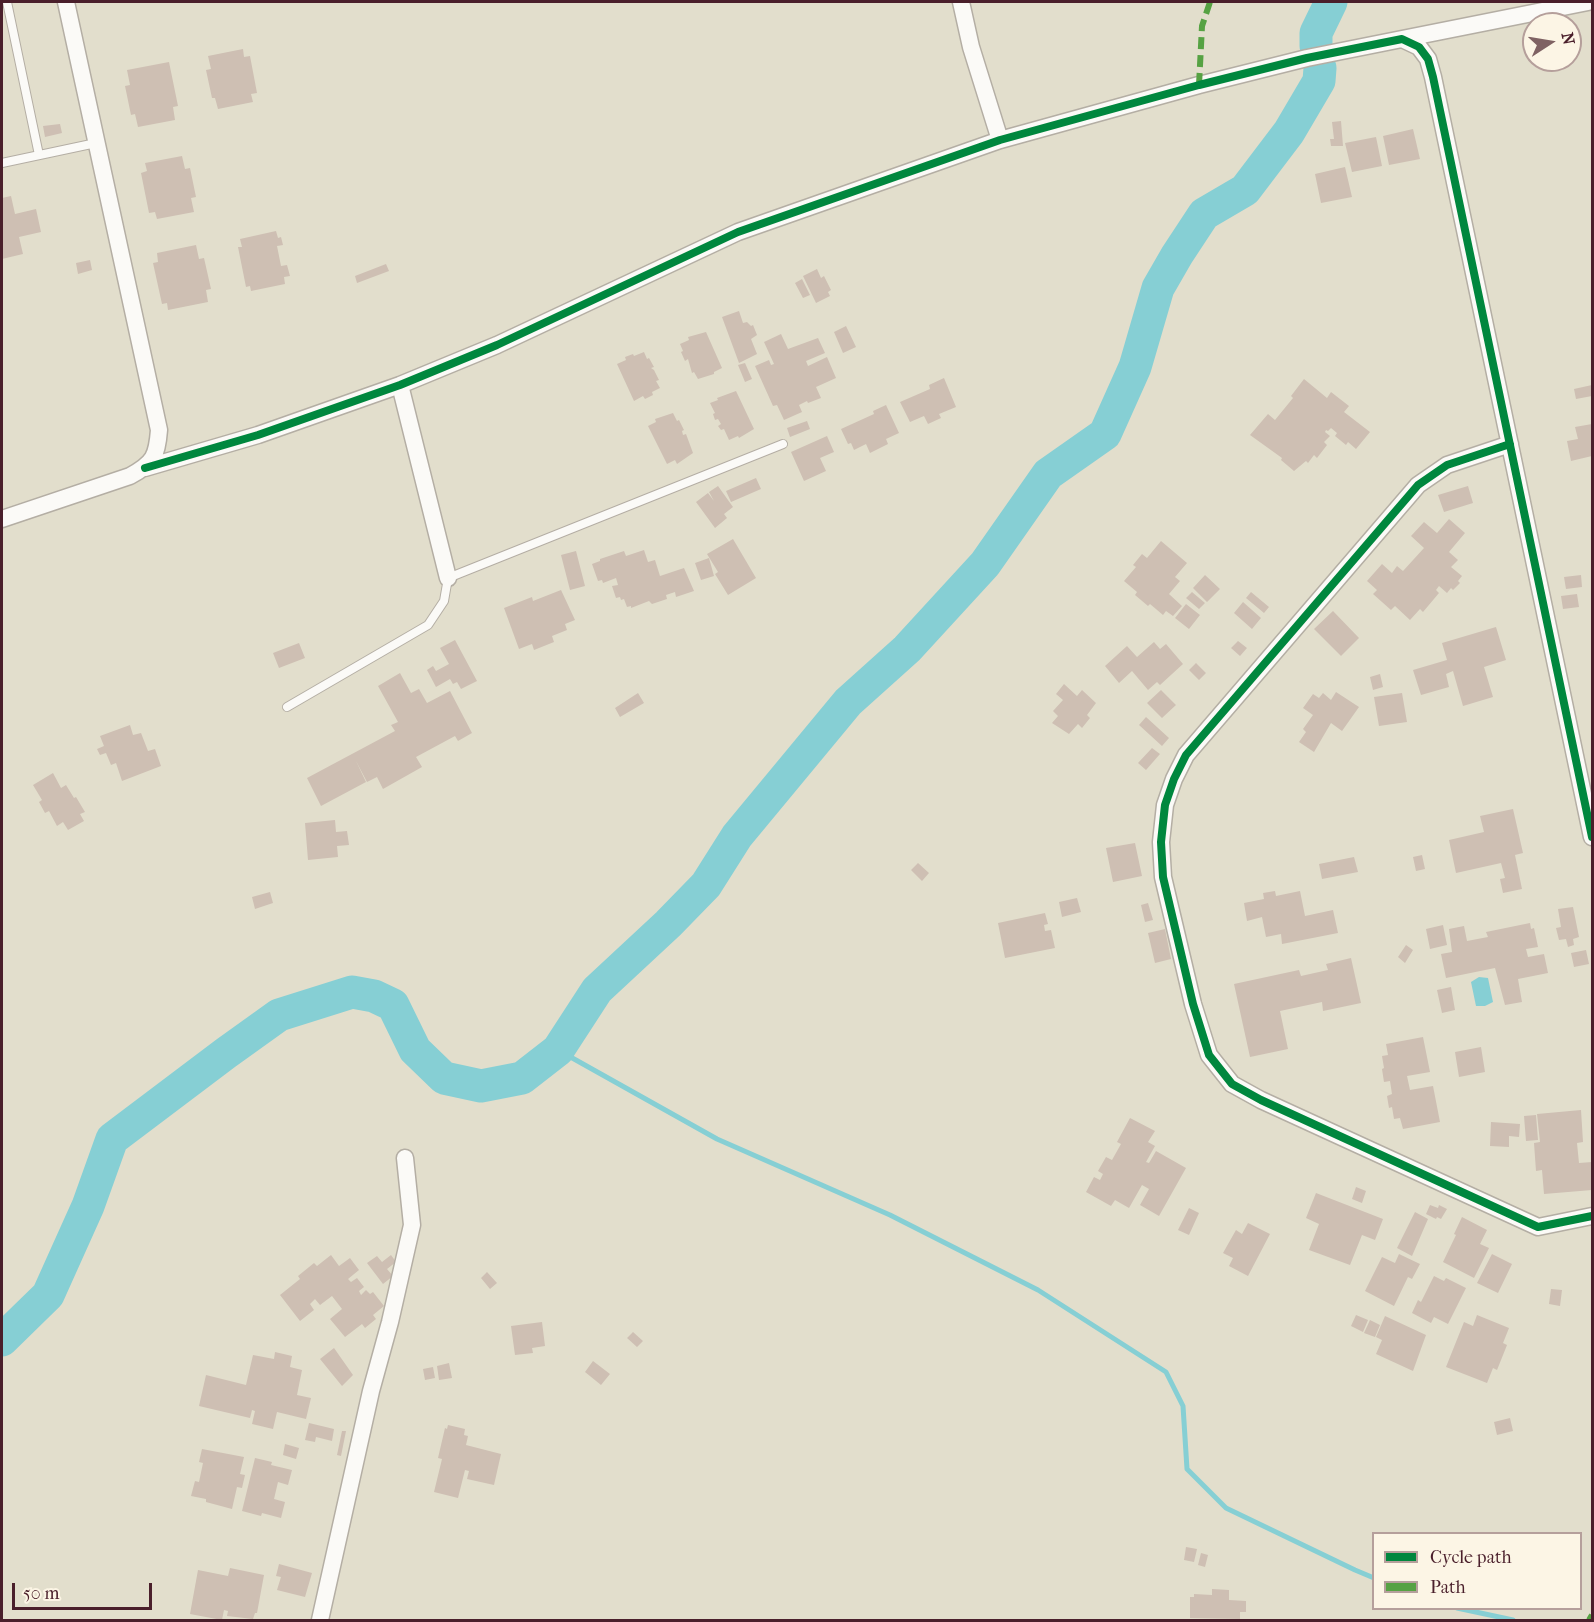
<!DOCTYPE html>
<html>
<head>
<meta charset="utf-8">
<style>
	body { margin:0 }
	#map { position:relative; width:1594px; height:1622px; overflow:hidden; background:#e2decc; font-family:"IM FELL French Canon",serif }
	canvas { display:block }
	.frame { position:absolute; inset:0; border:3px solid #4a1f2b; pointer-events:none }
	.legend { position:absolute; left:1372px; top:1532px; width:210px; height:78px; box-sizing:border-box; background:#fcf5e5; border:2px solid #b59f9b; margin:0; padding:8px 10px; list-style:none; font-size:18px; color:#4a1f2b }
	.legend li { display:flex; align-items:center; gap:12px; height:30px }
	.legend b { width:30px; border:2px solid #b59f9b }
	.north { position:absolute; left:1522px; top:12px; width:60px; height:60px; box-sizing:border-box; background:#fcf5e5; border:2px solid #b59f9b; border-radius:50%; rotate:78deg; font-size:16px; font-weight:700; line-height:24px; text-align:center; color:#4a1f2b }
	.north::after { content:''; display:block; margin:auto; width:21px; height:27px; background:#7f6263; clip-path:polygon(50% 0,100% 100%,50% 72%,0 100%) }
	.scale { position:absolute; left:12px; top:1583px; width:140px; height:27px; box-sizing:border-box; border:3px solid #4a1f2b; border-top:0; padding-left:8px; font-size:18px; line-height:21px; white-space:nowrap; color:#4a1f2b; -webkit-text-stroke:4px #fcf5e5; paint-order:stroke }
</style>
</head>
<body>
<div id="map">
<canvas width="1594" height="1622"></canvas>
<div class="frame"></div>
<ul class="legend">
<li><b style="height:8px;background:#00873e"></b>Cycle path</li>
<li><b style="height:8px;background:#56a243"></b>Path</li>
</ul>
<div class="north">N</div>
<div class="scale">50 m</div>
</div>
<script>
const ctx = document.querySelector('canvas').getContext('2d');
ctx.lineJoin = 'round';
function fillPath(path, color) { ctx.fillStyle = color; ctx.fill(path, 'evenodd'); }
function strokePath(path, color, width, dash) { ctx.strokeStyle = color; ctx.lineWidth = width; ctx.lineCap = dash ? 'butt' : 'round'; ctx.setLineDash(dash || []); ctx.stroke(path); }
fillPath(new Path2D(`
	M1479 977 1488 978 1493 1002 1485 1006H1476L1471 982Z`), '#86cfd4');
strokePath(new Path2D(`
	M558 1050 717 1139 890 1215 1038 1290 1166 1372 1183 1406 1187 1469 1226 1508 1355 1570 1374 1578
	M1457 1608 1513 1620`), '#86cfd4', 5);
strokePath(new Path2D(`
	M1316 46V33L1331 2
	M2 1340 48 1295 88 1206 112 1139 226 1053 279 1015 352 992 374 996 393 1005 415 1050 444 1078 481 1086 522 1078 558 1050 597 990 668 924 706 885 737 836 848 702 907 649 985 564 1048 474 1105 434 1135 367 1158 288 1177 255 1204 214 1245 190 1289 132 1319 81 1320 68`), '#86cfd4', 33);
fillPath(new Path2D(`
	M243 49 244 57 250 56 257 93 251 94 253 102 218 109 215 98H212L206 70 211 69 208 56Z
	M169 62 178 106 173 107 175 120 138 127 135 114 131 115 125 86 130 85 127 70Z
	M1341 121 1343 146H1331L1330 139H1334L1332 122Z
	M60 124 62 133 45 137 43 126Z
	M1413 129 1420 159 1389 165 1383 136Z
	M1376 137 1382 166 1352 172 1345 143Z
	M182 156 185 169 190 168 196 197 191 198 194 212 157 219 155 212 149 213 141 173 147 171 145 163Z
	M1345 167 1352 197 1321 203 1315 174Z
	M11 196 15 214 36 209 41 232 19 237 23 254 2 259V198Z
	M276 231 278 238 281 237 283 245 277 246 281 266 287 265 290 276 284 277 285 284 251 291 250 286 246 287 238 247H242L240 239Z
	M196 245 199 259 204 258 211 289 206 290 208 302 168 310 167 303 162 304 153 263 158 262 157 253Z
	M90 260 92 270 78 274 76 263Z
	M386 264 389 271 357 283 355 276Z
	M817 269 821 278 824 276 831 290 828 292 830 296 816 303 803 276Z
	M802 279 810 295 803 298 795 283Z
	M739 311 743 323 747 322 751 326 753 325 757 335 751 339 757 354 739 363 722 317Z
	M846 326 856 347 843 353 834 332Z
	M706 332 722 368 714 372V374L698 379 694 372 692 373 688 359 685 361 681 352 683 351 680 344 689 340 688 337Z
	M781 334 788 349 818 338 825 353 806 361 808 366 827 357 836 378 816 387 821 398 808 403 807 401 799 405 802 412 784 420 777 405 773 406 755 366 769 360 771 365 774 364 764 342Z
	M644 352 647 359 649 358 654 367 651 368 654 370 659 380 656 381 660 388 652 392 653 395 645 399 643 396 634 401 617 364 626 360 625 357 633 354 634 356Z
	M745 363 752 379 745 382 738 365Z
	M944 378 956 407 939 414 941 418 928 424 924 416 910 422 900 402 930 389 929 385Z
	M1304 379 1327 398 1331 392 1349 406 1344 412 1370 432 1356 449 1348 442 1346 445 1335 436 1337 433 1331 428 1328 431 1326 430 1325 432 1330 436 1324 442 1327 445 1317 458 1314 455 1308 463 1306 461 1294 471 1281 460 1282 458 1250 435 1268 414 1275 420 1293 398 1291 396Z
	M1592 385V396L1576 399 1574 389Z
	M736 391 754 429 739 438 738 436 729 440 724 429 721 430 718 426 721 424 718 419 715 420 713 414 715 413 710 403 718 400 717 398Z
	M886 405 899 433 886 439 888 444 870 453 866 444 854 450 851 443 848 444 841 429 874 414 873 411Z
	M673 413 677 421 679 420 684 430 682 431 683 435 686 434 693 453 677 464 675 460 667 464 648 426 656 422 655 419Z
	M807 421 810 429 790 437 787 428Z
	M1592 424V456L1571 461 1567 441 1578 439 1575 427Z
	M827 436 834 452 820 458 826 471 804 481 791 452Z
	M756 478 761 489 731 502 726 491Z
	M718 486 733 507 724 514 727 518 715 528 696 502 708 493 714 501 709 492Z
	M1468 486 1473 503 1444 512 1438 495Z
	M1449 519 1465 533 1449 552 1458 560 1451 567 1462 576 1458 581 1460 583 1453 590 1451 588 1447 593 1439 586 1436 590 1439 593 1423 612 1420 609 1410 620 1395 606 1391 610 1373 594 1377 590 1367 581 1382 564 1392 573 1397 566 1403 571 1424 548 1411 536 1424 522 1437 533Z
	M733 539 756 578 728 595 715 574 718 572 707 554Z
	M1161 541 1187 563 1175 577 1180 581 1169 594 1182 606 1173 616 1166 611 1163 615 1150 604 1148 606 1135 595 1137 592 1124 581 1136 567 1133 565 1142 554 1147 558Z
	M644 550 648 562 655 560 660 576 684 568 694 591 676 597 675 592 666 595 667 599 652 604 649 601 631 608V606L627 607 624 599 621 600 620 597 616 598 612 586 618 585 616 578 603 583 602 580 598 581 592 564 600 561V559L624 551 626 556Z
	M576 551 585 586 570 590 561 555Z
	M709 558 714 576 701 580 695 563Z
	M1205 575 1220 589 1207 602 1193 588Z
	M1581 575 1582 587 1566 589 1564 577Z
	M561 590 575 620 565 624 567 630 552 636 554 642 534 650 532 644 519 649 504 608 532 597 533 601Z
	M1192 592 1205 603 1199 609 1186 598Z
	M1251 592 1269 607 1264 613 1246 598Z
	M1577 594 1579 607 1563 609 1561 596Z
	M1243 602 1261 618 1252 629 1234 613Z
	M1186 604 1200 615 1189 629 1175 618Z
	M1333 611 1359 638 1341 656 1314 629Z
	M1496 627 1506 660 1484 667 1493 697 1463 706 1453 671 1446 674 1449 687 1421 695 1413 670 1447 660 1442 643Z
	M455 640 477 681 461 689 457 682 453 684 450 679 436 687 427 670 433 666 436 671 449 664 440 648Z
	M1238 641 1247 648 1240 656 1231 648Z
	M1154 642 1160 649 1166 644 1183 664 1160 685 1157 682 1148 690 1132 671 1119 683 1105 666 1127 646 1137 657Z
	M299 643 305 658 279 668 273 653Z
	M1196 663 1206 673 1199 680 1189 670Z
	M400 673 411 693 419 689 427 703 450 691 472 733 458 741 455 736 416 757 422 767 383 789 377 777 367 782 356 761 366 782 321 806 307 778 395 731 391 725 398 722 378 686Z
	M1380 674 1383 687 1373 690 1370 677Z
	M1064 684 1077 696 1082 690 1096 703 1087 715 1090 718 1082 728 1078 724 1069 734 1052 723 1058 716 1053 711 1063 700 1056 694Z
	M1161 690 1176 705 1162 718 1147 703Z
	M1336 692 1359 707 1342 731 1331 723 1314 752 1299 742 1306 732 1303 729 1313 715 1303 708 1313 694 1319 698 1323 693 1331 700Z
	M638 693 644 703 620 717 615 708Z
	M1402 693 1407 722 1379 726 1374 697Z
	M1146 717 1169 738 1162 746 1139 725Z
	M130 725 133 735 141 733 148 751 155 749 161 766 122 781 116 763 111 765 106 753 100 755 97 749 104 746 100 736Z
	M1152 748 1160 754 1146 770 1138 763Z
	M53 773 61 788 66 785 74 798 76 797 85 812 80 814 84 821 68 830 63 822 57 826 49 811 45 813 39 802 42 800 33 785Z
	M1513 809 1523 853 1515 855 1522 889 1503 893 1500 879 1505 878 1501 863 1456 873 1449 840 1484 832 1480 816Z
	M335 820 336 832 347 831 349 845 337 846 338 857 308 860 305 823Z
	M1135 843 1142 876 1113 882 1106 848Z
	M1422 855 1425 869 1416 871 1413 857Z
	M1354 857 1358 872 1322 879 1319 864Z
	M918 863 929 873 922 881 911 870Z
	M1275 891 1276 896 1300 891 1305 916 1333 910 1338 933 1282 944 1281 934 1266 937 1262 917 1247 921 1244 903 1264 899 1263 893Z
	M270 892 273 903 255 909 252 897Z
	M1077 898 1081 912 1062 917 1059 902Z
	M1148 903 1153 920 1145 922 1141 905Z
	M1573 907 1579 937 1573 939 1574 945 1568 947 1566 939 1559 940 1556 928 1561 927 1558 909Z
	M1045 913 1048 924 1044 925 1045 931 1051 930 1055 948 1005 958 998 923Z
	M1530 923 1531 929 1534 928 1538 947 1526 949 1528 957 1544 954 1548 973 1518 979 1522 1002 1505 1005 1495 968 1446 978 1441 954 1452 952 1449 929 1464 926 1467 941 1488 937 1486 932Z
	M1443 925 1447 945 1430 949 1426 929Z
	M1165 929 1171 959 1155 963 1148 933Z
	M1406 945 1413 950 1405 963 1398 957Z
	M1586 950 1589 964 1574 967 1571 953Z
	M1351 958 1361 1003 1323 1011 1322 1002 1280 1011 1288 1049 1250 1057 1234 984 1299 970 1301 976 1328 970 1326 964Z
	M1451 987 1455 1010 1442 1013 1437 990Z
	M1423 1037 1430 1072 1407 1076 1410 1090 1433 1086 1440 1122 1403 1129 1400 1118 1394 1119 1392 1107 1389 1108 1387 1096 1392 1094 1390 1081 1384 1082 1382 1069 1384 1068 1382 1056 1388 1055 1386 1044Z
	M1481 1047 1485 1072 1459 1077 1455 1052Z
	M1581 1110 1583 1142 1577 1143 1579 1163 1592 1162V1190L1544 1194 1542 1170 1536 1171 1534 1143 1540 1142 1537 1114Z
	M1536 1115 1538 1140 1526 1141 1524 1116Z
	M1130 1118 1155 1131 1148 1142 1155 1146 1146 1162 1149 1163 1156 1151 1186 1168 1159 1216 1140 1205 1149 1189 1142 1185 1129 1208 1115 1200 1111 1206 1086 1192 1094 1177 1100 1180 1103 1174 1098 1171 1106 1157 1112 1160 1121 1144 1117 1142Z
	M1491 1122 1520 1124 1519 1137 1509 1136V1147L1490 1146Z
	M1356 1187 1366 1191 1362 1203 1352 1199Z
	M1316 1193 1383 1219 1375 1240 1362 1235 1350 1265 1309 1250 1319 1224 1306 1218Z
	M1430 1205 1438 1208 1439 1205 1447 1209 1441 1219 1437 1217 1436 1219 1426 1214Z
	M1189 1208 1199 1213 1189 1235 1178 1230Z
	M1415 1212 1428 1219 1412 1256 1397 1248Z
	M1462 1217 1487 1230 1480 1244 1489 1248 1474 1278 1443 1262 1456 1235 1454 1234Z
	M1248 1223 1270 1234 1248 1276 1229 1266 1233 1258 1223 1253 1236 1230 1242 1234Z
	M1399 1254 1420 1264 1412 1279 1408 1277 1394 1306 1365 1291 1382 1257 1395 1263Z
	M1492 1254 1512 1264 1498 1293 1477 1283Z
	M331 1255 339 1266 350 1258 359 1270 348 1279 351 1282 357 1278 364 1287 359 1291 361 1295 366 1290 370 1294 373 1292 384 1306 373 1315 376 1319 365 1328 362 1324 345 1337 330 1319 342 1309 332 1296 320 1305 315 1299 310 1304 314 1310 300 1321 280 1295 300 1279 298 1276 314 1263 317 1266Z
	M391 1255 396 1262 387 1269 393 1276 383 1284 367 1263 377 1256 382 1262Z
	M487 1272 497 1283 490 1289 481 1278Z
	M1434 1276 1444 1281 1446 1278 1466 1288 1448 1324 1434 1317 1431 1323 1412 1313 1418 1300 1421 1302Z
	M1551 1289 1562 1290 1560 1306 1549 1304Z
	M1356 1315 1368 1320 1363 1332 1351 1326Z
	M1477 1315 1509 1328 1503 1343 1507 1345 1497 1370 1493 1368 1487 1383 1446 1367 1464 1322 1473 1326Z
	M1385 1316 1426 1335 1413 1371 1376 1354 1382 1340 1376 1337Z
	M1370 1320 1380 1325 1375 1337 1364 1333Z
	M542 1322 545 1346 532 1348 533 1353 515 1355 511 1326Z
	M633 1332 643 1341 637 1347 627 1338Z
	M334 1348 353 1375 342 1386 320 1359Z
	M275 1352 292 1356 290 1367 302 1370 297 1395 311 1398 306 1419 277 1412 273 1429 252 1424 255 1411 252 1410 250 1418 199 1406 206 1375 246 1385 253 1355 274 1359Z
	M593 1361 610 1374 601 1385 585 1372Z
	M449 1363 452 1378 439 1380 437 1366Z
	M433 1367 435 1378 425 1380 423 1369Z
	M1510 1418 1513 1431 1497 1435 1494 1422Z
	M309 1423 334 1429 332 1441 316 1437 315 1442 305 1440Z
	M448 1425 465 1429 464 1435 468 1436 466 1445 501 1454 494 1485 467 1479 469 1471 465 1470 458 1498 434 1492 442 1459 438 1458 445 1428 447 1429Z
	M342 1431H346L341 1456 337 1455Z
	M285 1444 299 1448 296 1459 283 1455Z
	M202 1449 244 1457 240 1474 245 1475 242 1488 237 1487 232 1509 206 1502V1499L191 1496 195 1481 199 1482 203 1463 199 1462Z
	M255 1458 272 1462 271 1465 292 1470 288 1485 278 1482 274 1499 285 1502 281 1518 262 1513 261 1516 242 1511Z
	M1186 1547 1197 1549 1194 1562 1184 1560Z
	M1201 1553 1208 1555 1205 1567 1198 1565Z
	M279 1564 312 1573 305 1597 277 1590 281 1577 276 1576Z
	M230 1568 264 1575 257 1613H255L253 1619 227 1616 228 1611 224 1610 222 1620 190 1614 198 1570 228 1576Z
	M1212 1589 1229 1590V1600L1246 1601V1612H1240V1619L1190 1618V1597H1194V1594L1212 1595Z`), '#cebfb3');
const lane = new Path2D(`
	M7 2 39 155
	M2 163 96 143
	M287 707 428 625 444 601 448 578 783 444`);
const street = new Path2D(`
	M961 2 971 47 1000 140
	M1402 39 1588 2
	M400 385 448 578
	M1510 444 1447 465 1418 485 1186 755 1174 779 1165 805 1161 842 1163 877 1193 1004 1209 1055 1232 1084 1261 1100 1538 1227 1592 1216
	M145 468 258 435 400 385 497 345 738 232 1000 140 1199 85 1307 58 1402 39 1419 47 1428 59 1433 77 1592 837
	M2 519 130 476C154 463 157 456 159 430L66 2
	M320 1620 371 1391 390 1322 412 1225 405 1158`);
strokePath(lane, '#b4aea4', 10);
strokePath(street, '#b4aea4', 19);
strokePath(lane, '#fbfaf7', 8);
strokePath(street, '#fbfaf7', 16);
strokePath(new Path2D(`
	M1199 85 1202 26 1210 2
	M1589 1620 1592 1615`), '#56a243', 6, [12, 6]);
strokePath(new Path2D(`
	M1510 444 1447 465 1418 485 1186 755 1174 779 1165 805 1161 842 1163 877 1193 1004 1209 1055 1232 1084 1261 1100 1538 1227 1592 1216
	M145 468 258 435 400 385 497 345 738 232 1000 140 1199 85 1307 58 1402 39 1419 47 1428 59 1433 77 1592 837`), '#00873e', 8);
</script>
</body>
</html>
